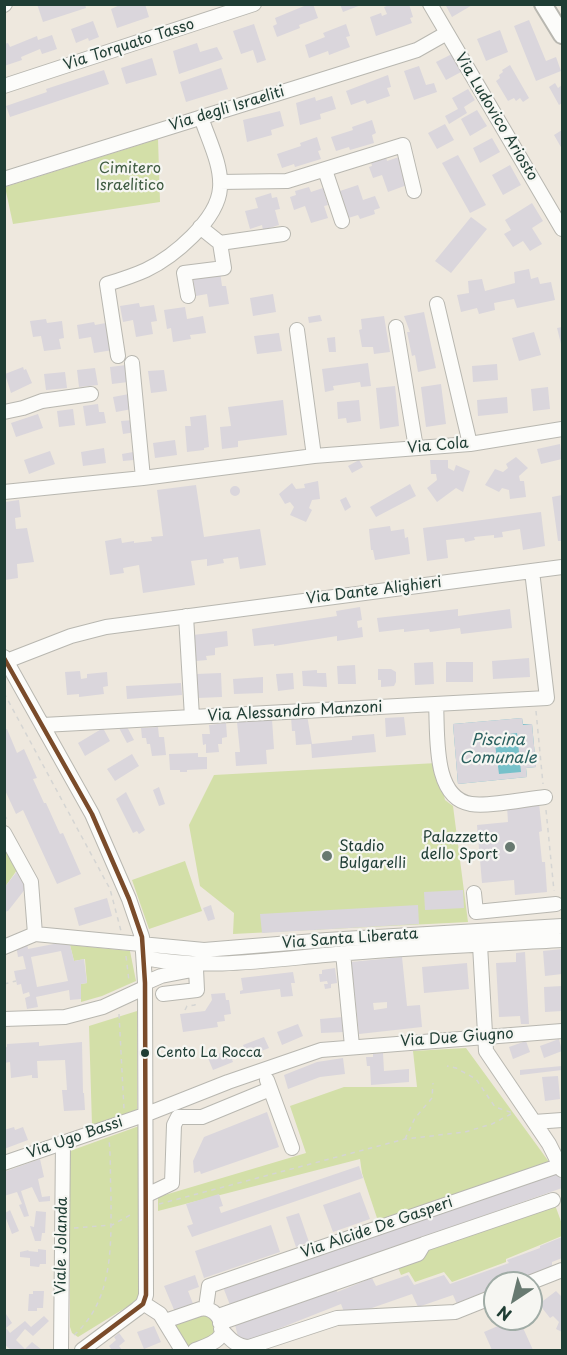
<!DOCTYPE html>
<html>
<head>
<meta charset="utf-8">
<style>
	body { margin:0 }
	#map { position:relative; width:567px; height:1355px; overflow:hidden; background:#eee8de; font-family:"Playpen Sans",sans-serif }
	canvas { display:block }
	.frame { position:absolute; inset:0; border:6px solid #1f3d34; pointer-events:none }
	.north { position:absolute; left:483px; top:1271px; width:60px; height:60px; box-sizing:border-box; background:#f6f6f2; border:2px solid #a0aca6; border-radius:50%; rotate:215deg; font-size:16px; font-weight:700; line-height:24px; text-align:center; color:#1f3d34 }
	.north::after { content:''; display:block; margin:auto; width:21px; height:27px; background:#677970; clip-path:polygon(50% 0,100% 100%,50% 72%,0 100%) }
</style>
</head>
<body>
<div id="map">
<canvas width="567" height="1355"></canvas>
<div class="frame"></div>
<div class="north">N</div>
</div>
<script>
const ctx = document.querySelector('canvas').getContext('2d');
ctx.lineJoin = 'round';
function fillPath(path, color) { ctx.fillStyle = color; ctx.fill(path, 'evenodd'); }
function strokePath(path, color, width, dash) { ctx.strokeStyle = color; ctx.lineWidth = width; ctx.lineCap = dash ? 'butt' : 'round'; ctx.setLineDash(dash || []); ctx.stroke(path); }
function label(font, color, halo, rows, align = 'center') {
  ctx.font = font + ' "Playpen Sans",sans-serif'; ctx.lineWidth = 4.5; ctx.setLineDash([]); ctx.textBaseline = 'middle'; ctx.strokeStyle = halo; ctx.fillStyle = color; for (const [text, x, y, turn = 0] of rows) {
    ctx.save(); ctx.translate(x, y); ctx.rotate((+turn || 0) * Math.PI / 180); ctx.textAlign = isNaN(turn) ? turn : align; if (halo) ctx.strokeText(text, 0, 0); ctx.fillText(text, 0, 0); ctx.restore();
  }
}
fillPath(new Path2D(`
	M158 139 160 202 13 224 5 187Z
	M437 763 445 800 453 806 468 922 233 934 234 913 200 886 189 825 214 775Z
	M4 848 17 870 5 887H4Z
	M185 861 202 911 149 929 132 880Z
	M70 945 130 951 136 981 102 996 81 1002V984L87 983 85 959 74 961Z
	M137 1011V1110L92 1125 89 1026Z
	M466 1048 552 1166 379 1224 362 1173 360 1159 158 1211V1197L306 1153 290 1106 344 1087H417L413 1051Z
	M139 1126V1262L143 1297 78 1337 72 1333 70 1327V1151Z
	M555 1205 562 1224V1236L506 1259V1262L452 1282 444 1272 415 1282 409 1272 401 1275 397 1265 426 1247Z
	M203 1311 214 1316 217 1333 188 1350 169 1322Z`), '#d3dfa8');
fillPath(new Path2D(`
	M522 718 523 724H532L536 767 526 768 527 777 458 784 453 724Z`), '#77c1ca');
fillPath(new Path2D(`
	M37 4H85L86 8 43 22Z
	M122 4H145L149 17 117 28 111 9Z
	M309 4H313L318 18 299 25 300 28 277 37 273 26 277 24 275 18Z
	M340 4H361V5L343 12Z
	M392 4H409L413 17 410 18 412 23 376 36 370 17 381 13 382 16 387 14 384 7Z
	M445 4H474L452 17Z
	M529 20 546 61 556 57 561 71 536 81 514 26Z
	M93 21 99 37 89 41 88 38 76 43 71 29Z
	M254 24 266 60 257 63 253 50 241 54 233 31Z
	M346 24 350 36 346 37 350 47 329 55 328 51 309 58 305 45 325 37 323 33Z
	M500 30 508 52 486 61 477 39Z
	M52 35 57 49 42 54 40 49 21 57 22 60 4 66V44L8 43 10 47 37 36 38 40Z
	M197 43 200 52 217 47 223 59 179 74 173 51Z
	M452 54 461 72 446 80 436 62Z
	M152 58 157 75 126 84 121 68Z
	M510 65 529 98 523 102 520 98 516 101 514 98 508 101 496 81 500 78 499 75 503 72 502 70Z
	M419 66 426 85 434 83 437 92 414 100 404 71Z
	M221 68 228 89 186 102 180 82Z
	M104 70 109 84 10 117 6 106 47 92 46 89Z
	M388 75 391 87 387 88 390 96 367 104 365 100 351 105 346 91Z
	M555 83 558 88 562 85V103L559 105 549 87Z
	M468 89 475 100 464 107 467 113 449 124 445 116 458 109 452 98Z
	M332 96 336 109 320 114 321 119 300 125 296 103 315 97 316 101Z
	M477 110 487 126 470 136 461 119Z
	M280 111 284 126 271 130 272 135 247 142 243 120Z
	M372 120 376 133 372 135 374 143 350 150 349 147 336 151 331 137 353 130 352 127Z
	M445 124 454 140 437 149 428 133Z
	M562 130V149L554 135Z
	M317 137 321 150 318 151 321 159 295 167 294 164 282 168 277 154 301 146 300 143Z
	M492 138 500 152 480 163 473 148Z
	M458 155 486 205 470 213 442 163Z
	M402 156 408 172 403 174 407 185 388 192 382 175 373 178 369 167 372 166 371 162 386 157 387 161Z
	M510 165 521 185 503 195 492 175Z
	M358 185 363 200 375 196 380 208 374 210 375 214 360 219 358 215 345 219 339 200 343 199 340 191Z
	M309 187 311 192 323 188 328 205 324 206 328 218 311 223 305 206 294 210 290 197 296 195 295 191Z
	M271 193 272 198 277 197 280 209 275 210 279 225 263 230 262 225 250 229 245 211 258 208 255 198Z
	M532 203 543 221 532 228 542 244 530 251 523 241 513 247 504 234 511 230 505 220Z
	M471 217 487 229 451 273 435 261Z
	M529 269 531 279 538 277 540 284 551 282 555 300 517 308 514 299 494 303 495 310 479 314 477 308 461 312 457 295 469 293 468 281 482 279 485 291 515 283 514 272Z
	M220 272 222 286H226L229 304 209 307 207 294 196 296 193 279 202 278 201 275Z
	M273 294 276 312 253 316 250 298Z
	M139 303 140 307 154 305 157 321 151 322 153 334 136 337 133 320 123 322 120 306Z
	M185 307 187 319 203 316 206 333 190 335 191 339 173 342 171 328 167 329 164 310Z
	M424 312 436 368 418 372 415 355 412 356 407 332H410L404 316Z
	M320 315 322 321 309 323 308 317Z
	M384 316 390 352 374 354 373 347H362L359 330 362 329 361 319Z
	M46 319 47 323 62 321 64 338 59 339 61 349 44 351 41 336 33 337 30 321Z
	M94 322 95 325 111 322 113 350 94 353 91 337 79 339 77 325Z
	M562 327V344H561L557 328Z
	M534 332 541 355 519 361 512 338Z
	M279 333 282 351 257 354 254 336Z
	M335 337 336 352H329L327 338Z
	M368 363 371 386 361 387 360 382 333 386 334 390 325 392 322 369Z
	M497 364 498 380 473 382 472 366Z
	M126 365 128 382 112 384 110 367Z
	M23 367 24 370 26 369 32 383 11 393 5 374Z
	M95 368 98 385 79 387 77 370Z
	M164 370 167 391 151 393 148 371Z
	M65 372 67 388 46 390 44 374Z
	M441 384 446 424 426 427 421 387Z
	M395 386 399 426 380 429 376 388Z
	M548 387 550 409 533 411 531 389Z
	M129 394 132 409 116 412 113 397Z
	M507 397 508 413 478 416 477 400Z
	M283 400 287 435 238 441V447L222 449 220 427 231 426 228 407Z
	M359 400 361 421 347 423 346 418 338 419 337 402Z
	M98 404 99 412H104L106 423 86 426 83 406Z
	M73 409 75 425 59 427 57 411Z
	M38 414 43 428 16 437 11 423Z
	M206 415 209 447 204 448V450L187 452 185 426H191L190 417Z
	M134 420 136 432 123 434 121 421Z
	M175 440 177 455 155 458 153 443Z
	M560 444 562 459 541 464 537 449Z
	M104 448 106 463 83 466 81 452Z
	M50 451 55 464 29 474 24 460Z
	M133 452 134 460 123 461 122 454Z
	M516 457 528 468 519 476 520 481H524L526 497 510 499 509 490 502 488 499 492 485 485 495 469 503 472 508 468 506 464Z
	M359 460 363 467 352 473 348 466Z
	M430 460H448V468L454 471 456 465 470 471 463 492 456 488 437 502 427 488 437 480 436 474H431Z
	M318 481 320 499 312 500 309 508 312 510 306 522 290 515 294 507 290 502 285 504 279 494 292 483 296 489 305 488 304 484Z
	M410 484 416 496 376 517 370 507Z
	M196 485 204 537 260 529 266 565 240 569 238 557 223 559 224 563 207 566V559L191 561 195 585 143 593 139 565 123 568 124 573 110 575 105 541 121 538 122 543 134 541V543L152 541 151 537 163 536 157 490Z
	M230 491a5 5 0 1 1 10 0a5 5 0 1 1-10 0Z
	M562 495V541H558L552 497Z
	M346 497 351 507 345 511 340 500Z
	M19 500 21 517 15 518 16 529 27 528 34 562 17 564 18 578 5 580V502Z
	M541 512 545 546 523 550 520 529 502 532 503 537 494 538V535L474 537 475 540 465 542 464 538 446 540 448 558 427 561 423 528Z
	M390 526 391 531 404 529 405 538 408 537 410 554 375 560 373 550H371L369 529Z
	M360 607 362 620 357 621 358 628 362 627 363 637 337 641V636L274 646V644L254 646 252 629 337 616 336 611Z
	M458 609V616L510 609 512 628 461 634 460 628 430 632 429 629 404 632V629L379 632 377 618Z
	M227 631 228 646 215 648V655L206 656 207 660 196 661 193 635Z
	M529 658 530 677 493 679 492 661Z
	M433 662 434 684 415 685 414 663Z
	M446 662H473V682H446Z
	M355 665 356 684H338L337 666Z
	M378 669H391L396 672V682L394 686 381 687V680H378Z
	M317 670V673H326L327 687 303 686 302 671Z
	M80 671 81 679 87 678V674L107 672 108 686 103 687 104 694 79 697V694L67 695 65 672Z
	M221 673 222 697 197 698 196 674Z
	M293 673 294 689 278 691 276 674Z
	M263 677V693L234 694 233 679Z
	M181 683 182 695 127 699 126 686Z
	M307 715 312 744 352 740V736L374 734 376 752 312 758 311 744 296 745 295 731H292L291 717Z
	M404 717 406 735 386 737 385 718Z
	M522 718 523 725 532 724 536 767 526 768 527 777 458 784 453 724ZM517 733 521 772 499 774 494 736Z
	M272 719 274 749 266 750 267 764 236 766 235 752H240L237 722Z
	M125 723 134 740 127 743 118 726Z
	M226 723 227 737 222 738V744H218L219 752 206 753V744L203 745 202 734H210L209 725Z
	M158 727 159 737H164L166 755 152 756 150 744H147L146 738H142L141 728Z
	M103 728 110 741 85 756 78 743Z
	M7 729 17 753 24 749 37 778 33 779 44 803H46L60 834 63 833 81 874 57 884 23 810 16 814 4 788V730Z
	M198 753V757H207V769L187 770V772H180V770H170L169 754Z
	M132 754 139 766 115 781 107 769Z
	M159 787 165 804 159 806 153 790Z
	M126 792 145 830 139 834 137 831 133 833 116 799Z
	M539 803 542 831 539 832 542 862H545L547 892 515 895 514 880 482 883 477 825 508 822 507 806Z
	M18 870 26 888 8 911 4 912V888Z
	M463 890 464 908 425 910 424 892Z
	M107 898 112 916 79 926 74 908Z
	M211 905 215 919 208 921 203 908Z
	M418 905 419 924 262 933 260 914Z
	M69 941 74 961 84 959 87 983 81 984V999L70 1000 69 990 36 997 38 1007 27 1009 25 998 30 996 29 992 23 994 21 984 17 985 14 971 26 969 23 956 18 957 16 945 27 943 28 949ZM61 951 68 981 37 987 31 957Z
	M562 949V974L545 976 543 951Z
	M525 952 529 1024H521L520 1016 499 1017 496 963 516 962V953Z
	M402 957 407 1006 420 1005 422 1027 359 1034 351 962ZM387 1002V1008L374 1010 373 1003Z
	M467 963 469 989 424 993 422 967Z
	M335 968 337 983 331 984V988L325 989 324 984H328L327 981 320 982 319 974H322V970Z
	M293 972 295 983H291L293 996 281 997 280 989 240 994V991L243 990 241 978Z
	M562 986V1011L545 1012 544 987Z
	M225 993 226 1000H229L231 1014 224 1015 225 1021 217 1022 218 1027 183 1032 180 1014 205 1011 212 1000 211 994Z
	M343 1017 344 1032 321 1033 320 1019Z
	M298 1024 303 1036 282 1045 277 1032Z
	M264 1037 269 1048 248 1056 243 1045Z
	M559 1039 562 1051 544 1058 540 1046Z
	M526 1041 530 1052 513 1059 509 1047Z
	M39 1042V1046L82 1042 83 1093H84L85 1110 64 1111 62 1090H67L65 1060 37 1061 38 1078H32V1075L11 1078 10 1062 4 1063V1048L7 1047V1044Z
	M228 1050 233 1062 213 1070 208 1058Z
	M383 1053 384 1071 409 1069V1082L371 1085 370 1066H367L366 1057H373V1054Z
	M343 1058 345 1074 320 1077 288 1089 284 1075 317 1062Z
	M562 1066V1070L520 1075V1070Z
	M558 1076 560 1099 545 1101 542 1077Z
	M267 1112 279 1147 201 1174 200 1171 194 1173 193 1161 204 1137Z
	M14 1127 15 1130 23 1127 28 1140 4 1149V1130Z
	M40 1159 44 1177 38 1179 42 1197 50 1196V1201L39 1202 32 1187 21 1191 29 1216 24 1217 19 1205 22 1204 17 1192 4 1196V1172Z
	M359 1166 363 1178 192 1237 187 1226 193 1224 186 1204 219 1194 223 1206 219 1207 221 1213Z
	M558 1170 562 1182V1188L230 1305 223 1287Z
	M360 1192 370 1219 333 1232 323 1205Z
	M10 1210 19 1231 12 1234 5 1216V1213Z
	M36 1211 46 1212 45 1233H42L41 1241H35L30 1226 34 1227Z
	M299 1213 309 1242 296 1247 286 1217Z
	M271 1225 280 1252 204 1278 195 1251Z
	M562 1237V1258L552 1262V1267L512 1283H495V1290L457 1304 453 1295 418 1307 412 1294 346 1317 341 1304 240 1344 235 1325 336 1286 337 1292 372 1278 376 1286 408 1275 414 1285 444 1275 450 1284 509 1263 507 1260 540 1248V1246Z
	M38 1249 46 1250V1264H40L39 1267 30 1266V1258L20 1257V1252L29 1250 28 1251 38 1252Z
	M195 1275 199 1287 188 1291 194 1306 175 1312 164 1286Z
	M33 1291H44L43 1308H37V1311H28L29 1294H33Z
	M556 1291 562 1297V1332L556 1329 559 1322 553 1316 550 1318 539 1304Z
	M4 1311 12 1323 6 1328 10 1333 25 1321 31 1327 44 1316 49 1321 33 1336 25 1329 16 1340 25 1349 32 1342 42 1350H11L4 1344Z
	M514 1319H519L533 1350H492L484 1332Z
	M154 1326 161 1342 144 1349 137 1332Z
	M119 1333 125 1341 119 1346 122 1350H112L109 1346 116 1340 114 1337Z`), '#dad6dc');
const minor = new Path2D(`
	M430 4 562 229
	M4 5 5 4
	M4 86 254 4
	M325 170 342 221
	M4 179 417 50 447 33
	M220 182 287 181 403 145 414 191
	M220 243 283 234
	M188 296 184 273 224 268 220 243 200 227
	M437 304 470 444
	M396 327 416 448
	M297 330 314 456
	M118 356 107 284C120 280 133 276 146 270 173 257 218 220 220 188 222 165 208 139 201 117
	M132 363 143 478
	M4 412 23 408 42 401 91 394
	M4 492 143 478 314 456 470 444 562 429
	M186 616 192 717
	M4 657 92 814 129 899 142 937 145 983 146 1295 143 1304 137 1309 82 1350
	M4 662 71 636 106 627 562 567
	M436 704C438 734 432 798 471 804 488 807 526 799 545 797
	M43 725 547 698 532 571
	M4 833 31 882 35 934
	M474 893 476 912 556 904
	M480 945 486 1051 549 1144 562 1170
	M4 947 35 934 204 950 327 940 562 926
	M343 953 352 1046
	M144 958C212 971 280 958 348 953 420 947 491 944 562 940
	M145 983 161 976 192 970
	M163 994 197 990 196 969
	M4 1019 65 1017 103 1007 144 988
	M267 1080 292 1148
	M534 1122 562 1120
	M4 1163 147 1114 228 1082 321 1050 562 1031
	M147 1195 172 1183 174 1125 178 1117H202L270 1089
	M424 1244 553 1200
	M529 1283 562 1270
	M143 1303 160 1314 182 1350
	M206 1307 209 1286 561 1165
	M218 1316 424 1244 418 1254 220 1323
	M165 1321 200 1309C213 1306 226 1321 221 1335 217 1343 203 1347 195 1350
	M221 1329C229 1338 236 1347 249 1347L337 1318 455 1312 495 1296
	M61 1350 63 1142`);
const major = new Path2D(`
	M543 4 562 35`);
strokePath(minor, '#b8b7b0', 16);
strokePath(major, '#b8b7b0', 20);
strokePath(new Path2D(`
	M4 693 110 889 121 931
	M536 711 543 784
	M546 810 554 891
	M4 815 9 822
	M126 956 129 981
	M4 984 16 981
	M185 1010 187 1006 195 1005V1003
	M119 1014 124 1109
	M405 1139 415 1118 432 1098 433 1083
	M159 1204 405 1139 465 1132 492 1124 513 1113 495 1107 476 1079 456 1068 447 1066
	M74 1228 112 1225 132 1214
	M74 1335C114 1300 111 1244 111 1196 110 1177 111 1158 109 1140`), '#d5d5d3', 1.5, [4.5, 4.5]);
strokePath(minor, '#fcfcfa', 14);
strokePath(major, '#fcfcfa', 16);
strokePath(new Path2D(`
	M4 658 92 814 129 899 142 937 145 983 146 1295 143 1304 82 1350`), '#7a4b2a', 4.5);
for (const [x, y, r, color] of [
	[510,847,6,"#677970"],
	[327,856,6,"#677970"],
	[145,1053,5,"#1f3d34"]
]) { const dot = new Path2D(); dot.arc(x, y, r, 0, 2 * Math.PI); ctx.fillStyle = color; ctx.fill(dot); strokePath(dot, '#f6f6f2', 2); }
label('14px', '#1f3d34', '#f6f6f2', [
	["Cento La Rocca",156,1053]
], 'left');
label('15px', '#1f3d34', '#f6f6f2', [
	["Via Torquato Tasso",129,45,-18],
	["Via degli Israeliti",227,109,-17],
	["Via Ludovico Ariosto",496,117,59],
	["Via Cola",438,446,-5],
	["Via Dante Alighieri",374,591,-7],
	["Via Alessandro Manzoni",295,712,-3],
	["Via Santa Liberata",350,939,-4],
	["Via Due Giugno",457,1038,-4],
	["Via Ugo Bassi",75,1138,-19],
	["Via Alcide De Gasperi",377,1228,-19],
	["Viale Jolanda",62,1246,-89]
]);
label('15px', '#3f5c42', '#f6f6f2', [
	["Cimitero",130,169],
	["Israelitico",130,186]
]);
label('15px', '#1f3d34', '#f6f6f2', [
	["Palazzetto",498,838],
	["dello Sport",498,855],
	["Stadio",339,847,"left"],
	["Bulgarelli",339,864,"left"]
], 'right');
label('italic 16px', '#2a605f', '#f6f6f2', [
	["Piscina",498,741],
	["Comunale",498,759]
]);
</script>
</body>
</html>
